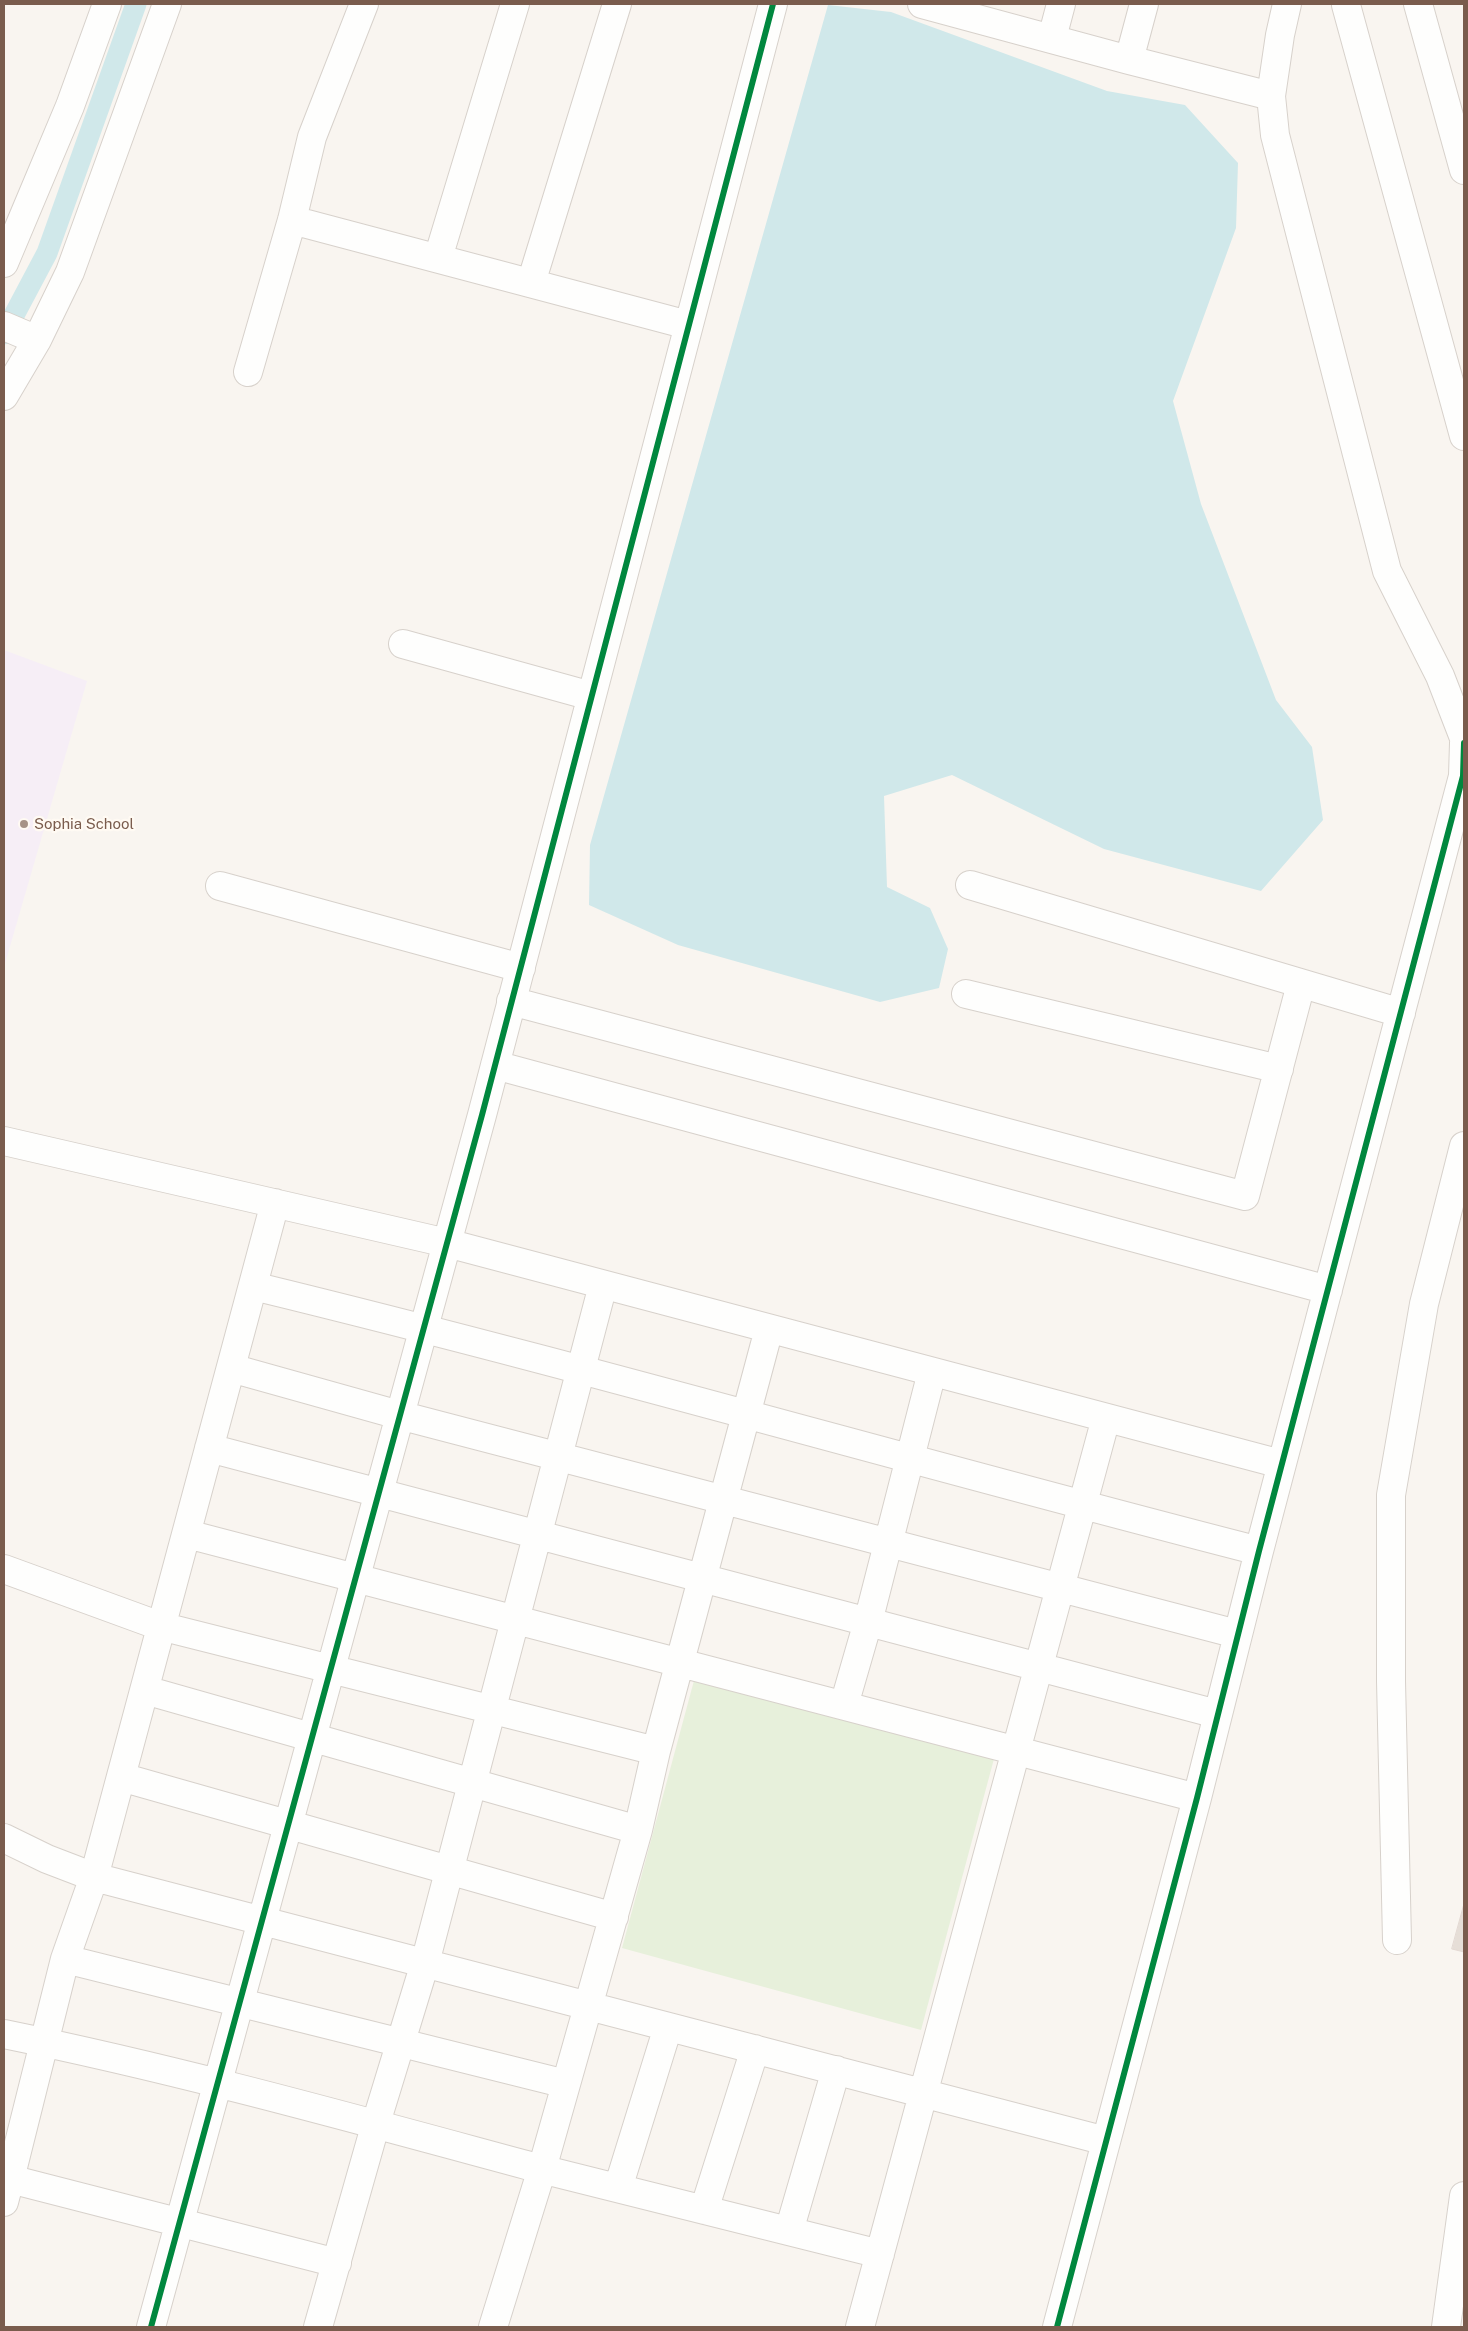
<!DOCTYPE html>
<html>
<head>
<meta charset="utf-8">
<style>
	body { margin:0 }
	#map { position:relative; width:1468px; height:2331px; overflow:hidden; background:#f9f5f0; font-family:"Public Sans",sans-serif }
	canvas { display:block }
	.frame { position:absolute; inset:0; border:5px solid #7a5c4d; pointer-events:none }
</style>
</head>
<body>
<div id="map">
<canvas width="1468" height="2331"></canvas>
<div class="frame"></div>
</div>
<script>
const ctx = document.querySelector('canvas').getContext('2d');
ctx.lineJoin = 'round';
function fillPath(path, color) { ctx.fillStyle = color; ctx.fill(path, 'evenodd'); }
function strokePath(path, color, width, dash) { ctx.strokeStyle = color; ctx.lineWidth = width; ctx.lineCap = dash ? 'butt' : 'round'; ctx.setLineDash(dash || []); ctx.stroke(path); }
function label(font, color, halo, rows, align = 'center') {
  ctx.font = font + ' "Public Sans",sans-serif'; ctx.lineWidth = 4.5; ctx.setLineDash([]); ctx.textBaseline = 'middle'; ctx.strokeStyle = halo; ctx.fillStyle = color; for (const [text, x, y, turn = 0] of rows) {
    ctx.save(); ctx.translate(x, y); ctx.rotate((+turn || 0) * Math.PI / 180); ctx.textAlign = isNaN(turn) ? turn : align; if (halo) ctx.strokeText(text, 0, 0); ctx.fillText(text, 0, 0); ctx.restore();
  }
}
fillPath(new Path2D(`
	M4 650 87 681 4 967Z`), '#f6eef6');
fillPath(new Path2D(`
	M699 1662 998 1744 921 2030 622 1948Z`), '#e7f0db');
fillPath(new Path2D(`
	M828 5 891 12 1107 91 1185 105 1238 163 1236 228 1173 401 1201 504 1276 700 1312 747 1323 820 1261 891 1104 849 952 775 884 796 887 887 930 908 948 949 939 988 880 1002 678 945 589 905 590 845Z`), '#d0e8ea');
strokePath(new Path2D(`
	M4 334 47 253 136 4`), '#d0e8ea', 21);
const building = new Path2D(`
	M1464 1904V1952L1452 1949Z`);
fillPath(building, '#e6ded7');
strokePath(building, '#e2d8d2', 1);
const minor = new Path2D(`
	M922 4 1129 60 1271 96
	M1287 4 1280 35 1271 96 1275 135 1387 571 1440 676 1464 738
	M1418 4 1464 170
	M1346 5 1464 436
	M1052 38 1061 4
	M1129 60 1144 4
	M292 220 688 325
	M438 258 515 4
	M4 263 70 106 107 4
	M531 283 617 4
	M4 326 37 340
	M248 372 292 220 312 137 364 4
	M4 396 37 340 70 272 167 4
	M403 644 591 696
	M970 885 1401 1013
	M220 886 521 968
	M966 994 1279 1069
	M511 1001 1245 1196 1301 984
	M495 1065 1328 1290
	M4 1141 447 1243 1281 1464
	M253 1286C590 1368 923 1465 1259 1551
	M231 1368 399 1415 1237 1634
	M209 1448 1217 1714
	M187 1534 1197 1798
	M4 1569 160 1626 656 1751
	M145 1690 638 1830
	M844 1705 868 1622 932 1372
	M121 1777 614 1917
	M4 1838 47 1859 94 1877 1106 2141
	M1397 1940 1391 1681V1495L1424 1304 1464 1146
	M65 1959 566 2084
	M4 2034C185 2071 363 2121 541 2169 654 2198 767 2226 880 2254
	M10 2179 65 1959 94 1877 275 1203
	M618 2188 668 2027
	M4 2202 10 2179 337 2263
	M704 2210 755 2049
	M789 2231 836 2070
	M151 2327 482 1115 773 4
	M318 2327 376 2123 425 1963 603 1285
	M493 2327 542 2169 638 1830 656 1751 769 1329
	M860 2327 1106 1418
	M1057 2327 1197 1798 1259 1551 1463 776 1464 743
	M1446 2327 1464 2196`);
strokePath(minor, '#d7d1cb', 30);
strokePath(minor, '#fefefd', 28);
strokePath(new Path2D(`
	M151 2327 482 1115 773 4
	M1057 2327 1197 1798 1259 1551 1463 776 1464 743`), '#00873e', 6);
for (const [x, y, r, color] of [
	[24,824,5,"#a69286"]
]) { const dot = new Path2D(); dot.arc(x, y, r, 0, 2 * Math.PI); ctx.fillStyle = color; ctx.fill(dot); strokePath(dot, '#fffaf3', 2); }
label('15px', '#7a5c4d', '#fffaf3', [
	["Sophia School",34,824]
], 'left');
</script>
</body>
</html>
